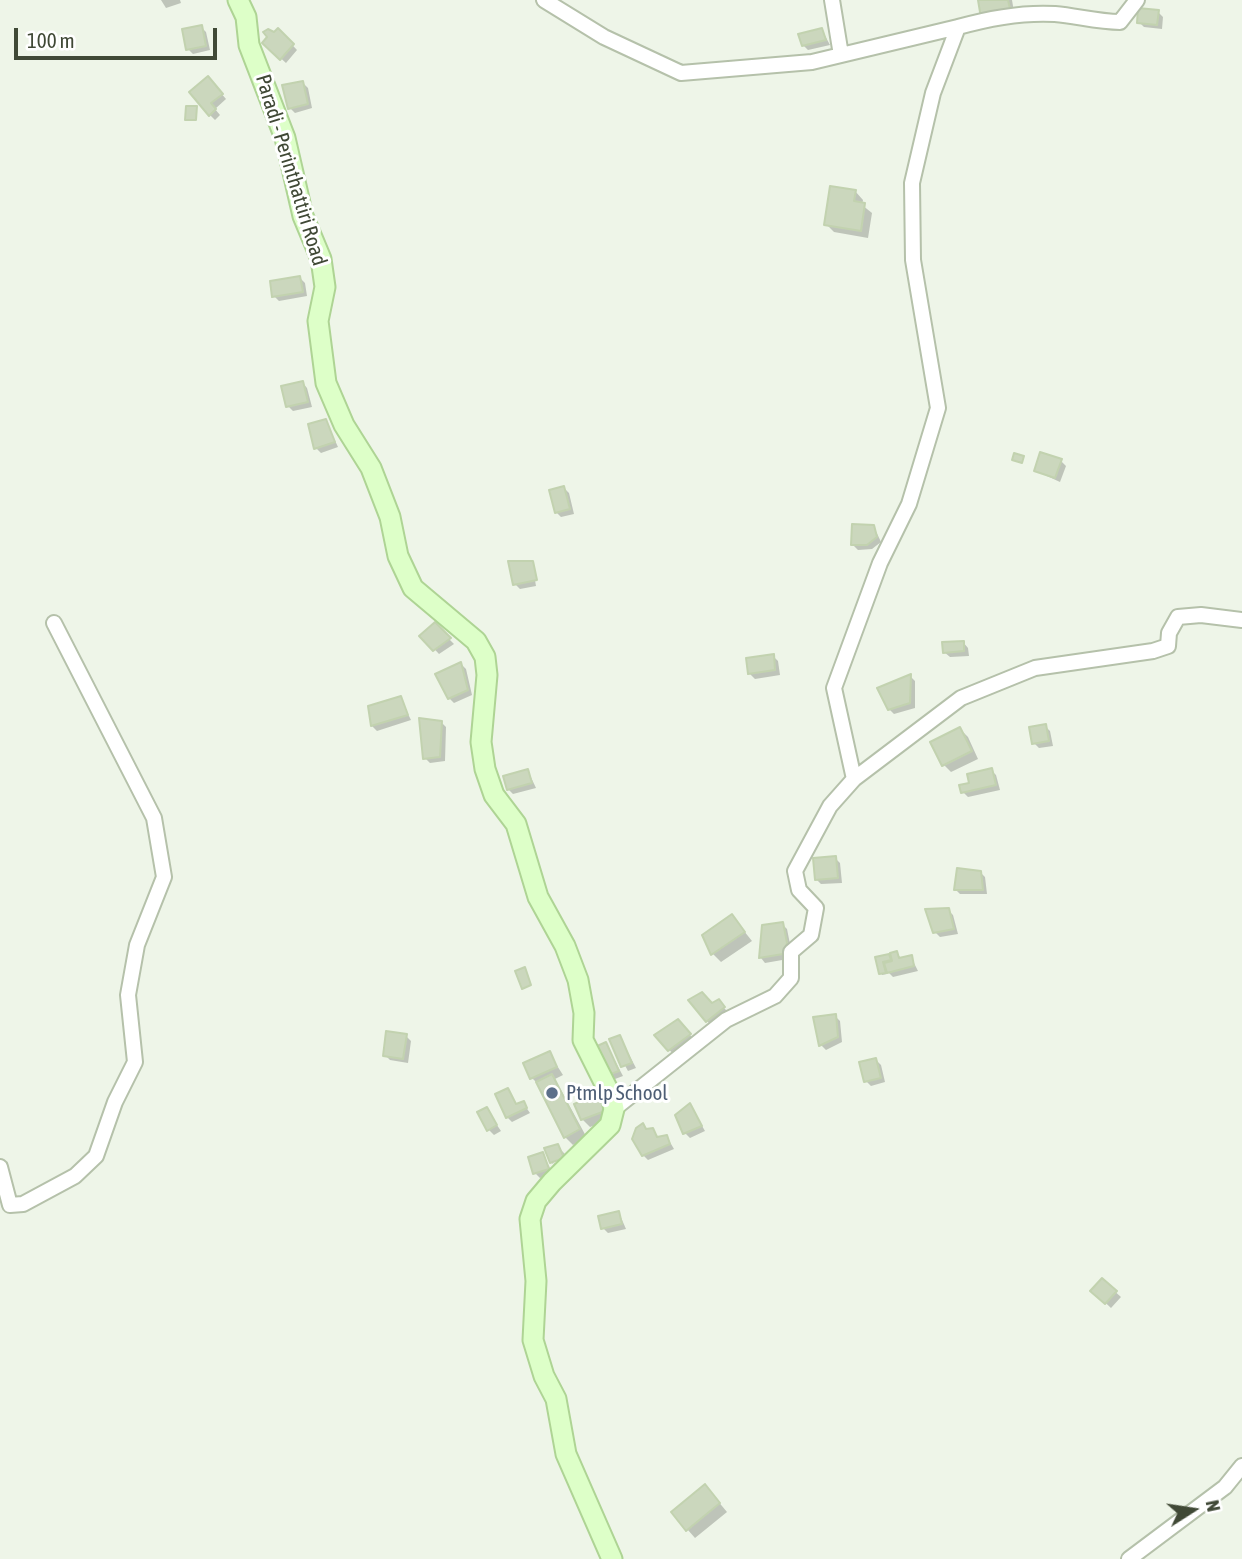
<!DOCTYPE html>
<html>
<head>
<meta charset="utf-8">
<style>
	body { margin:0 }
	#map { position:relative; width:1242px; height:1559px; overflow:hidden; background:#eef5e8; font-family:"Asap Condensed",sans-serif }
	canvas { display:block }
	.north { position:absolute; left:1158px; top:1475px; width:70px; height:70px; -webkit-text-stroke:5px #fff; paint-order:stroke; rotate:78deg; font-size:19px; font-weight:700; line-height:28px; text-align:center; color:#404936 }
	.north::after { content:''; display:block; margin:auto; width:24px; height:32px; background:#404936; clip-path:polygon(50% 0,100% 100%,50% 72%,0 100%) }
	.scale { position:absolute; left:14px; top:28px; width:203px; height:32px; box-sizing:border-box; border:4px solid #404936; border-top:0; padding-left:9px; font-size:21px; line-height:24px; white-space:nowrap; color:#404936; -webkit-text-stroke:5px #fff; paint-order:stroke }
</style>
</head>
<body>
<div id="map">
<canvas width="1242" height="1559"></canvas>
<div class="north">N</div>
<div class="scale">100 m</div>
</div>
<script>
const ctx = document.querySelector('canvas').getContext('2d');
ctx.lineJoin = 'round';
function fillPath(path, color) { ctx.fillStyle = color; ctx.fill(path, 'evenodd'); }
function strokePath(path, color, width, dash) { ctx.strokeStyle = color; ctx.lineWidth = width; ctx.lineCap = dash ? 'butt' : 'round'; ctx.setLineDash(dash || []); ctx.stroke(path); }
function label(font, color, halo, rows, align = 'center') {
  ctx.font = font + ' "Asap Condensed",sans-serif'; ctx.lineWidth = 6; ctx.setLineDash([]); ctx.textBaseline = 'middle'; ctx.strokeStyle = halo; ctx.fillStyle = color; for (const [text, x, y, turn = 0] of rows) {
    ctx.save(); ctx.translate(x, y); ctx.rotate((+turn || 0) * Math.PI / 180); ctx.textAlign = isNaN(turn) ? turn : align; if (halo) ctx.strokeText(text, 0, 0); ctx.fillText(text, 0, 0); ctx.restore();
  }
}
fillPath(new Path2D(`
	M161 0H180L181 3 166 8Z
	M979 0H1012L1015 18Z
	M1158 12 1163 17 1162 29 1144 27 1139 22Z
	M201 27 206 32 210 50 193 54 188 49Z
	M278 30 297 50 286 63 264 43Z
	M822 30 830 45 808 50 803 45Z
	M208 78 226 99 215 109 220 115 215 120 210 115Z
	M303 83 308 88 312 108 295 113 290 108Z
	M855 191 863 200 862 205 872 213 868 238 834 232 826 224Z
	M300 278 305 283 307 296 279 301 274 296Z
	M302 382 307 388 312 407 293 411 288 406Z
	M326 421 338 447 321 453 316 448Z
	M1061 461 1066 466 1060 482 1036 471Z
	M564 488 569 493 574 514 561 517 556 512Z
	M874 527 881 542 872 549 858 550 853 545Z
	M532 563 536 586 520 589 515 584Z
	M435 625 454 644 439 654 422 636Z
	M963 642 968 648 969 656 950 657 944 652Z
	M773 656 778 661 780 675 755 679 750 674Z
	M461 664 466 669 472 695 454 703 449 698Z
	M910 676 915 681V708L894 714 889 709Z
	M400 698 411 720 377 731 372 726 370 707Z
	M441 722 446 727 445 761 430 763 425 758Z
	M1045 726 1050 731 1053 746 1039 748 1034 743Z
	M960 729 968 737 978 759 951 772 943 764Z
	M991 770 996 775 1000 790 968 797 963 792Z
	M528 771 536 788 513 794 508 789Z
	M835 858 840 863 842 883 821 884 816 879Z
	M980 872 985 877 987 894H960L955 889Z
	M948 910 953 915 958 934 940 937 935 932Z
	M732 916 752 941 721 962 713 954 704 936Z
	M782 924 787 929 791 949 788 959 765 963 761 958 764 927Z
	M896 953 901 958 911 957 918 971 893 977 885 969 887 974 882 975 877 959 889 956 894 961Z
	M718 1002 728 1012 712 1026 707 1021 712 1005Z
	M835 1016 840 1021 842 1042 826 1050 821 1045Z
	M683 1026 694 1040 674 1055 656 1035Z
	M406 1036 411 1041 408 1063 390 1060 385 1055Z
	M620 1037 636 1068 628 1071 611 1040Z
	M606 1044 623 1076 615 1079 610 1074Z
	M549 1053 563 1075 555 1079 587 1138 573 1145 565 1137 540 1086 532 1078Z
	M876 1060 881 1065 885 1082 871 1086 866 1081Z
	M508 1090 518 1106 523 1103 530 1113 512 1122 507 1117Z
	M599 1096 607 1104 612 1119 590 1127 582 1119Z
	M690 1105 705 1131 690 1138 685 1133Z
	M486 1109 501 1131 494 1135 489 1130Z
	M643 1125 659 1139 667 1137 674 1149 648 1160 643 1155Z
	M557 1146 566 1155 553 1160V1164L567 1158 559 1170 551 1162Z
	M543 1154 553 1174 540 1178 535 1173Z
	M619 1213 626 1229 608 1233 603 1228Z
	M1102 1280 1121 1297 1111 1308 1093 1291Z
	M712 1494 727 1512 695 1538 673 1513Z`), '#0003');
const building = new Path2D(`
	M978 0H1008L1011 13 981 18Z
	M1138 8 1159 10 1157 25 1137 23Z
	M202 25 206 46 186 50 182 29Z
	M278 28 294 44 280 60 262 43 267 37 263 32 268 29 274 32Z
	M822 28 826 40 802 46 798 34Z
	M208 76 223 94 211 103 216 109 209 116 189 92Z
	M303 81 308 104 288 109 282 85Z
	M186 106H197L196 120H185Z
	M830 186 856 190 854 201 865 203 861 231 824 225Z
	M300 276 303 292 272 297 270 281Z
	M303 381 308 402 286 407 281 386Z
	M326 419 335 442 314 449 308 424Z
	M1040 452 1062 459 1055 478 1034 471Z
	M1014 453 1024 456 1022 463 1012 460Z
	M564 486 570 509 555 513 549 490Z
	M852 524 874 525 877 537 867 545H851Z
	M508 561H533L537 580 513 585Z
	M435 622 451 638 433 651 419 636Z
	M964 641V651L943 653 942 642Z
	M774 654 775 670 748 674 746 658Z
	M461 662 468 690 448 699 435 674Z
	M911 674 910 703 888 710 877 688Z
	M401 696 408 715 371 726 368 706Z
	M419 718 442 721 440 757 423 759Z
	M1046 724 1049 741 1032 744 1029 727Z
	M960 727 972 751 942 766 930 742Z
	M992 768 996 785 961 793 959 785 969 783 967 774Z
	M528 769 532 783 507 790 503 776Z
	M836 856 838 878 815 880 813 858Z
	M957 868 981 871 983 890H954Z
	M949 908 954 929 933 933 925 909Z
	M732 914 745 932 711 955 702 935Z
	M783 922 787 943 783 954 759 958 762 925Z
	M897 951 899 958 912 955 914 966 887 973 884 963 892 961 890 953Z
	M889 954 891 960 883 962 886 973 879 974 875 957Z
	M525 967 531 985 522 989 515 971Z
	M702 992 712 1003 719 999 725 1007 706 1022 688 1000Z
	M836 1014 838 1037 819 1046 813 1017Z
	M678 1019 691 1034 668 1051 654 1035Z
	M386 1031 407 1034 403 1059 383 1056Z
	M620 1035 632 1063 621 1067 609 1039Z
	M606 1042 619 1071 608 1075 595 1047Z
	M550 1051 557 1067 530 1079 523 1063Z
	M876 1058 881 1078 864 1082 859 1062Z
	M552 1074 580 1129 564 1138 536 1082Z
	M508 1088 516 1104 524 1101 527 1108 506 1118 495 1094Z
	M599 1094 605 1111 581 1120 574 1104Z
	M690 1103 702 1126 683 1134 675 1115Z
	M487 1107 497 1125 487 1131 477 1112Z
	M643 1123 646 1129 653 1128 657 1137 667 1135 670 1144 642 1156 632 1139 636 1128Z
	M558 1144 564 1158 550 1163 544 1148Z
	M543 1152 549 1169 533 1174 528 1157Z
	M619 1211 622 1224 601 1229 598 1216Z
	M1102 1278 1117 1291 1105 1304 1090 1291Z
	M705 1484 720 1503 686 1531 671 1512Z`);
fillPath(building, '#cbd7bd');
strokePath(building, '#c2d2af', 2);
const street = new Path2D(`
	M544 0 604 37 681 73 812 62 958 27 933 93 912 183 913 260 938 408 909 504 880 563 834 688 854 779 830 806 795 871 799 890 816 908 811 935 791 952V978L775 996 726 1020 614 1109
	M832 0 841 55
	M958 27C990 18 1022 12 1055 14 1077 16 1098 22 1120 22L1137 0
	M854 779 961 698 1035 668 1153 651 1168 646 1169 633 1178 617 1201 615 1242 620
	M0 1167 10 1205 23 1204 75 1176 96 1156 115 1102 135 1062 128 995 137 945 164 877 154 818 54 623
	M1129 1559 1225 1487 1242 1466`);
const secondary = new Path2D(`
	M238 0 246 17 249 45 285 138 303 216 321 259 325 287 318 321 326 383 344 425 371 468 390 517 398 556 413 588 476 641 485 657 487 675 481 742 485 769 494 795 516 824 538 897 565 946 578 980 584 1013 583 1040 611 1096 614 1109 610 1125 552 1182 536 1201 530 1219 536 1281 533 1340 544 1376 556 1399 566 1454 612 1559`);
strokePath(street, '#b5c1aa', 18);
strokePath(secondary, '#aed494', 23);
strokePath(street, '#fff', 14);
strokePath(secondary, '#ddffc8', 19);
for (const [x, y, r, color] of [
	[552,1093,7,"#5c6f8a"]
]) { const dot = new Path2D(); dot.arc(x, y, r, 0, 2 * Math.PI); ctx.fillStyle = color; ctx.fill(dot); strokePath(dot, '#fff', 2.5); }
label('21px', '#404936', '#fff', [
	["Paradi - Perinthattiri Road",291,170,73]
]);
label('21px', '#4e5e75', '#fff', [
	["Ptmlp School",566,1093]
], 'left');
</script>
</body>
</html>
